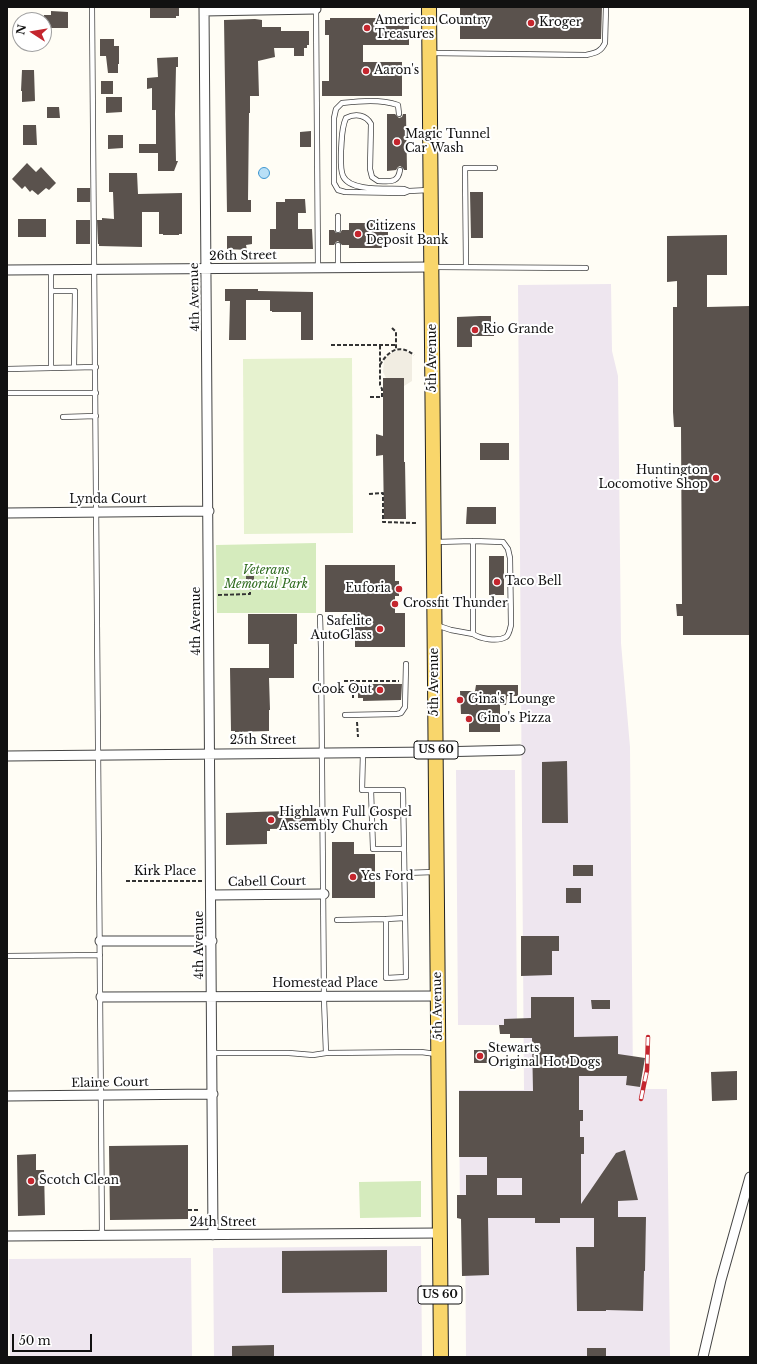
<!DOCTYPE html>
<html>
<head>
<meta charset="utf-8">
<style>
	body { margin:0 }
	#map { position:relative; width:757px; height:1364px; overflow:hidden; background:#fffdf5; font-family:"Libre Baskerville",serif }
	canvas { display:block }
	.frame { position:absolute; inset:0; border:8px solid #111; pointer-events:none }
	.north { position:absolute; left:12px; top:12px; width:40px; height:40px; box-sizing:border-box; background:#fff; border:1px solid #a0a0a0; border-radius:50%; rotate:282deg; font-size:11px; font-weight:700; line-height:16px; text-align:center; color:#111 }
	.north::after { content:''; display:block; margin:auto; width:14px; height:18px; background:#c4262e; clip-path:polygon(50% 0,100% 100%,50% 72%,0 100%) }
	.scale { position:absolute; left:12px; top:1334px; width:80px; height:18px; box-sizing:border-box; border:2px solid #111; border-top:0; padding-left:5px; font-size:12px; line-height:14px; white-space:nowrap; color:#111; -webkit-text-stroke:3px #fff; paint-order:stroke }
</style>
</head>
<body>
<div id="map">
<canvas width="757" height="1364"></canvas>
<div class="frame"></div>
<div class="north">N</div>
<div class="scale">50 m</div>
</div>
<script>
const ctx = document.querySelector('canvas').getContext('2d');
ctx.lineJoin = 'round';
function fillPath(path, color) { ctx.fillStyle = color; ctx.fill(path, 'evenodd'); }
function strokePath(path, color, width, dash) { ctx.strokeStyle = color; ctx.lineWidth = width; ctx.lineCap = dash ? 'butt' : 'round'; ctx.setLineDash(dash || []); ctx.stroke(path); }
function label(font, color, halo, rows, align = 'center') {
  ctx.font = font + ' "Libre Baskerville",serif'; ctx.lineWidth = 4; ctx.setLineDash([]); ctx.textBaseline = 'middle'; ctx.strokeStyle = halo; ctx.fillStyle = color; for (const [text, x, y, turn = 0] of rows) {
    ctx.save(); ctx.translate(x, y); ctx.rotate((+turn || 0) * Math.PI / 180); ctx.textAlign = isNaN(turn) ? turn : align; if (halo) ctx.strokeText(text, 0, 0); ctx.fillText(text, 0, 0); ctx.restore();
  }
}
fillPath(new Path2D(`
	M611 284 612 351 618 376 621 643 630 747 633 1082 643 1083V1089H667L670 1357H466L465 1217H460L459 1090H524L518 285Z
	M456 770H515L517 1025H458Z
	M421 1246 422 1357H214L213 1248Z
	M191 1258 192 1357H10L9 1259Z`), '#eee6ef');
fillPath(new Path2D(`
	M316 543V613H217L216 545Z
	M421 1181V1217L360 1218 359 1182Z`), '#d5ebbd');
fillPath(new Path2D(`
	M352 358 353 533 244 534 243 359Z`), '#e6f2cf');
fillPath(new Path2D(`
	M402 350 412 354V381L404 386V378H386L383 372 384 361 387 356 396 351Z`), '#f1ede2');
const water = new Path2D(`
	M258.5 173a5.5 5.5 0 1 1 11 0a5.5 5.5 0 1 1-11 0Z`);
fillPath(water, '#b9e0f7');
strokePath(water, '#3f96cf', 1);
fillPath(new Path2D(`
	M150 7H179V16H176V18H150Z
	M460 7H602L601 39H460Z
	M51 11 68 12V28H50V25H44V15H51Z
	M330 18H395V19H409V45H363V62H402V96H322V81H329V35H325V20H330Z
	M255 19 262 20V27H281V31H309V45H307V48H304V56H294V48H274L275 57 258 61 259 96H250V113H249L248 200H251V212H227L224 20Z
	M100 39H114V46H119V64H118V73H108L106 56H100Z
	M178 57V67H176L175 114 176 161H178L174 171H158V153H139V144H156V110H152V88L147 89V78L158 77 157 58Z
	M22 70H34L35 101 22 102V91H21Z
	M101 81H113V94H101Z
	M106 97H122V112L106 113Z
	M47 107H59L60 118H47Z
	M387 114H395L399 118 402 117 403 114H406L407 170H404L403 168 400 166 398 167 396 170 387 171Z
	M23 125H36L37 145H23Z
	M311 131V147H300V132Z
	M108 135H123V148L108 149Z
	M27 163 36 172 41 167 56 183 49 190 46 188 38 195 32 190 30 192 25 186 22 189 12 179Z
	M109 173H137L138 194 182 193V234H179V235H163V234H159V212H142V247L99 246V244H98L97 220H102V218L114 219 113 192H109Z
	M77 188H90V202H77Z
	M470 192H483V238H471Z
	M285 199H305L306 213H298V229H312L313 249H270V229H276V202H285Z
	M18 219H46V237H18Z
	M76 220H90V244H76Z
	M349 223H388V248H349V245H342L338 241 336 242 334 245H329V230H334L336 233H340L342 230H349Z
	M727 235V275H707V307L750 306V635H683V616H677L676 604H682L681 427H674L673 412V307H677V281L667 282V236Z
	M227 236H252V244L246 245 247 250 227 249Z
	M225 289H258V291L313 292V340H301V312H272V311H270V300H246V340H229L230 301H225Z
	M480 316H491V324H494V336H472V347H457V317Z
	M383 378H404V462H405L406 519H384L383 455 376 456V434L383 436Z
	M480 443H509V460H480Z
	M467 507H496V524H466Z
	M489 556H504V595H489Z
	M325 565H395V581H399V596H395V613H405V647H355V612H325Z
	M246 576H254V584L246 585Z
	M248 614H297V644H294V678H269L270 710H269V731L235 732V731H231L230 668H269V644H248Z
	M362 684H402L401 700 363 701V698H358V685H362Z
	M476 685H518V696H507L506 705H500V732H469V714H461L460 691H475Z
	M567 761 568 823H542V762Z
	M316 810V828L270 829V831H267V844L226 845V813Z
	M332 842H354V854H375V898H332Z
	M573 865H593V876H573Z
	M566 888H581V903H566Z
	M521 936H559V951H552V975L521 976Z
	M531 997H574V1037L618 1036V1054L645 1058 640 1087 626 1085 627 1076H579V1110H583V1121H580V1137H584V1154H581V1204L616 1153 625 1150 638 1200 618 1201V1217H646L645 1271H644L643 1311 606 1310V1311H577L576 1247H594V1218H560V1223H535V1218H488L489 1275 462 1276 461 1219 457 1218V1195H466V1175H487V1157H459V1091H533L532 1038H510V1034H500L499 1025H504V1019L531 1018ZM497 1178H522V1195H497Z
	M591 1000H610V1009H592Z
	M474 1050H487V1063H474Z
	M737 1071V1100L712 1101 711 1072Z
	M188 1145V1219L110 1220 109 1146Z
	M36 1154V1170H44L45 1215 18 1216 17 1155Z
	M387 1250V1292L282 1293V1251Z
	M274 1345V1357H232V1346Z
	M587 1348H606V1357H587Z`), '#5a524d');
const lane = new Path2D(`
	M92 7 102 1235
	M316 7 318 268
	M432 53 586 55C595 53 601 52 605 43L606 7
	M399 114 398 105C380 99 361 101 342 103L336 109 334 118V183L338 190 345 192 404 193 409 191 429 190
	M400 170C398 184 389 181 378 181L372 177 370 169 371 124C366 115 356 113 346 118 341 129 342 140 341 151 341 159 340 169 343 176 350 192 388 188 404 189L409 191
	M338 216V230
	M338 245V267
	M434 267 586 268
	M466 267 465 168H495
	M51 291H75L74 367
	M51 368V270
	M7 369 96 367
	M7 393H96
	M63 417 96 416
	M473 541 503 542 508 549 510 558 511 625C510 629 509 635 506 637 497 642 481 639 473 634
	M436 542 473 541V634L451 630 436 625
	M320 617 321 648 324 1000 326 1053
	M345 715 397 714 401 713 405 707 406 664
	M363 753 362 790H403L404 849H373L371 790
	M404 873 435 872
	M386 919 405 918
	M337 920 386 919V978L406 977 404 849
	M7 956 100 955
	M212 1053H289L313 1055 326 1053 421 1052 436 1054`);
const street = new Path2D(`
	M204 7 213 1235
	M204 11 316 9
	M7 270 432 267
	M7 513 209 511
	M7 756 436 752 520 750
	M211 895 324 894
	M100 941H212
	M101 997 438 996
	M7 1096 213 1094
	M7 1236 440 1233
	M703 1357 721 1280 750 1177`);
const primary = new Path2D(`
	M429 7 441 1357`);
strokePath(lane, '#444', 6);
strokePath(street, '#444', 11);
strokePath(primary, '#222', 16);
strokePath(new Path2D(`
	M392 328 396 332V349
	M331 345H396
	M380 365C388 351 399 343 414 355
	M370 397H382V389L380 385V345
	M369 494 383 493V522L416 523
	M218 595 250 594V585
	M344 681H399
	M353 698V687H355V681
	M357 722 358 737
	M126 881H202
	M188 1210H200`), '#333', 2, [4, 2]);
strokePath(lane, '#fff', 4.5);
strokePath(street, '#fff', 9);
strokePath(primary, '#f9d66b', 14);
const rail = new Path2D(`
	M641 1099 647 1070 648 1037`);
strokePath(rail, '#c4262e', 4.5);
strokePath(rail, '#fff', 3, [9]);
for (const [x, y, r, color] of [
	[531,23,4,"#c4262e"],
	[367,28,4,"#c4262e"],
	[366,71,4,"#c4262e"],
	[397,142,4,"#c4262e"],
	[358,234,4,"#c4262e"],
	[475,330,4,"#c4262e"],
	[716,478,4,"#c4262e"],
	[497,582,4,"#c4262e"],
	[399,589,4,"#c4262e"],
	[395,604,4,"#c4262e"],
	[380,629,4,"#c4262e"],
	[380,690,4,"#c4262e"],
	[460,700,4,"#c4262e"],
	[469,719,4,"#c4262e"],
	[271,820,4,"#c4262e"],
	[353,877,4,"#c4262e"],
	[480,1056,4,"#c4262e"],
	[31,1181,4,"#c4262e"]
]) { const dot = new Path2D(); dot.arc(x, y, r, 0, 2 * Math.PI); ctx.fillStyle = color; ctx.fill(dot); strokePath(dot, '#fff', 1.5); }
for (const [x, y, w] of [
	[436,750,44],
	[440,1295,44]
]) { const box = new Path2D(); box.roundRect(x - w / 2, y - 9, w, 18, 3); ctx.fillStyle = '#fff'; ctx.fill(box); strokePath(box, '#111', 1); }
label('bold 11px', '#111', null, [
	["US 60",436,750],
	["US 60",440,1295]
]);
label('12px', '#111', '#fff', [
	["American Country",375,21],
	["Treasures",375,35],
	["Kroger",539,23],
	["Aaron's",374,71],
	["Magic Tunnel",405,135],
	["Car Wash",405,149],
	["Citizens",366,227],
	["Deposit Bank",366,241],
	["Rio Grande",483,330],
	["Huntington",708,471,"right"],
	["Locomotive Shop",708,485,"right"],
	["Taco Bell",505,582],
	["Euforia",391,589,"right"],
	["Crossfit Thunder",403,604],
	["Safelite",372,622,"right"],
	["AutoGlass",372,636,"right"],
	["Cook Out",372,690,"right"],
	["Gina's Lounge",468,700],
	["Gino's Pizza",477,719],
	["Highlawn Full Gospel",279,813],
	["Assembly Church",279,827],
	["Yes Ford",361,877],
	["Stewarts",488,1049],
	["Original Hot Dogs",488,1063],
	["Scotch Clean",39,1181]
], 'left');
label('12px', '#111', '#fff', [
	["26th Street",243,256,-1],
	["4th Avenue",195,297,-91],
	["5th Avenue",433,358,-90],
	["Lynda Court",108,500],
	["4th Avenue",197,621,-90],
	["5th Avenue",435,682,-90],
	["25th Street",263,741],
	["Kirk Place",165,872],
	["Cabell Court",267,882,-1],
	["4th Avenue",200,945,-90],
	["Homestead Place",325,984],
	["5th Avenue",438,1006,-91],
	["Elaine Court",110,1083,-1],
	["24th Street",223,1223]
]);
label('italic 12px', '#2f6b1f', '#fff', [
	["Veterans",266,571],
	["Memorial Park",266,585]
]);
</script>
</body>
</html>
